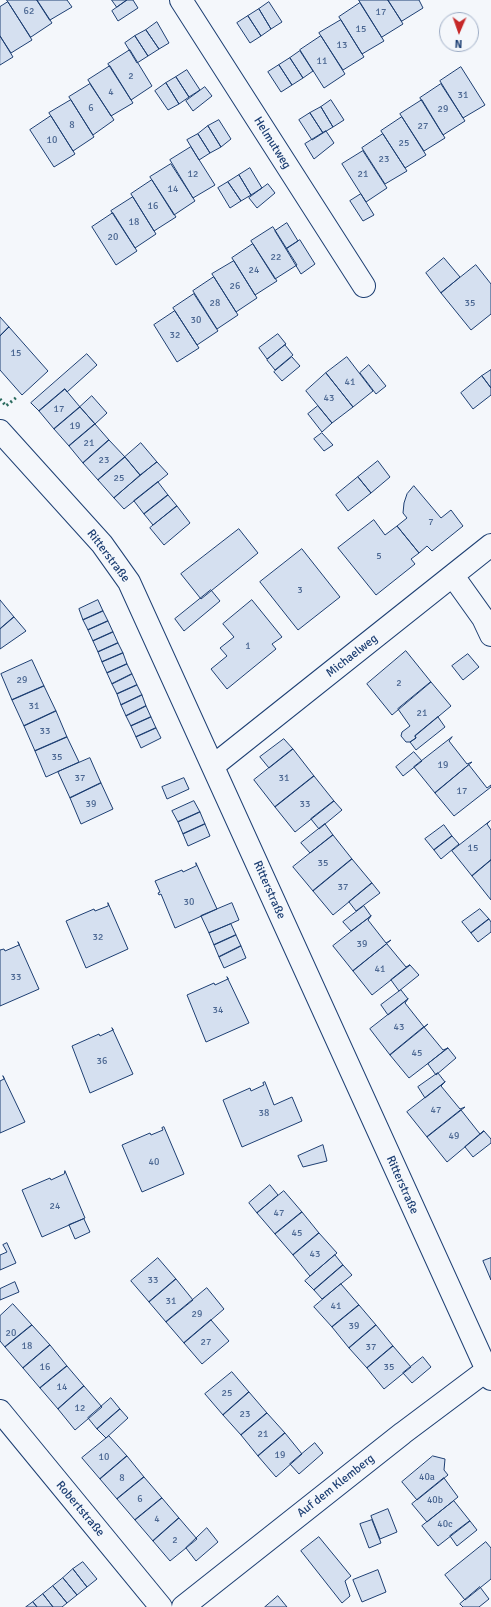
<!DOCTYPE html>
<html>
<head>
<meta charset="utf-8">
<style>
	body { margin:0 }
	#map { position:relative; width:491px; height:1607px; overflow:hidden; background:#f4f7fb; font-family:Signika,sans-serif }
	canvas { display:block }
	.north { position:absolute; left:439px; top:12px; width:40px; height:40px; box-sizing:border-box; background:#f4f7fb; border:1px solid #9eadc5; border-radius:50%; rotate:182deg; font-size:11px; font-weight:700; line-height:16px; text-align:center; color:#1d3f73 }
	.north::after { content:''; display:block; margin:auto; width:14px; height:18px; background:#c62828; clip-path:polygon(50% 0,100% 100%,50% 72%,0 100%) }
</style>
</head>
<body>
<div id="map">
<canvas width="491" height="1607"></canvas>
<div class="north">N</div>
</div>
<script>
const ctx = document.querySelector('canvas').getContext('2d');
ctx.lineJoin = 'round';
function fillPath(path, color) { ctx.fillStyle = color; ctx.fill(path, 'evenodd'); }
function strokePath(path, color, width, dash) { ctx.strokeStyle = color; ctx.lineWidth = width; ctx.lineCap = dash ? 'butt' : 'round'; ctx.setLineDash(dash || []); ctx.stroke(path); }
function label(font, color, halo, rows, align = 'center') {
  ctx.font = font + ' Signika,sans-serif'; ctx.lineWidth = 3; ctx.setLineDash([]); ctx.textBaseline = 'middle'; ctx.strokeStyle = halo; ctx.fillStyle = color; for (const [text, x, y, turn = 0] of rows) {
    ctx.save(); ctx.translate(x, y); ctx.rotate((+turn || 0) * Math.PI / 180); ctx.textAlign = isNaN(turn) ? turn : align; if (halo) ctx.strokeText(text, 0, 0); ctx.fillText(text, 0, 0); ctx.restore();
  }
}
const building = new Path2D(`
	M7 0H37L52 23 31 37Z
	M37 0H67L72 7 50 20Z
	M112 0H127L117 7Z
	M127 0H133L138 8 118 21 112 11Z
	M359 0H388L403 24 382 37Z
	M388 0H419L423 8 402 21Z
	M8 2 32 40 11 53 0 36V7Z
	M269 2 282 22 271 29 259 9Z
	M360 3 384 41 362 54 339 17Z
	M259 9 271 29 261 36 248 16Z
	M248 16 261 36 250 43 237 23Z
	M341 20 364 57 343 70 319 33Z
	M157 22 169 43 159 49 146 30Z
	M146 30 159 49 148 56 135 36Z
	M0 36 13 57 0 65Z
	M135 36 148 56 137 63 125 43Z
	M321 36 345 74 324 88 300 50Z
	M130 50 152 86 131 100 108 64Z
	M300 51 313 71 303 78 290 58Z
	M290 58 303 78 292 85 279 65Z
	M279 65 292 85 281 92 268 72Z
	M110 66 133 103 111 116 88 80Z
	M461 67 485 105 463 118 440 81Z
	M187 70 200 90 189 97 176 77Z
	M176 77 189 97 179 104 166 83Z
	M166 83 179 104 168 110 155 91Z
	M90 84 114 120 93 135 69 97Z
	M441 84 465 121 443 135 420 98Z
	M205 87 212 96 193 111 186 101Z
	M71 100 94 137 73 151 49 113Z
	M331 100 344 120 333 127 321 107Z
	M422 100 445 138 424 151 400 114Z
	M321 107 333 127 323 133 310 113Z
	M310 113 323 133 312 140 299 120Z
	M51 116 75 154 54 167 30 130Z
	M402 117 426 155 405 168 381 131Z
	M219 120 231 139 221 147 208 126Z
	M208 126 221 147 210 153 198 134Z
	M326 131 334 143 314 159 305 144Z
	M198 134 210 153 199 160 187 140Z
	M383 134 407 171 385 184 362 148Z
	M191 147 215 185 193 198 170 160Z
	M363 151 387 188 366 202 342 164Z
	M171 164 195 201 174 215 150 177Z
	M250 168 262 188 251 195 239 175Z
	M239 175 251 195 241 201 228 182Z
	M152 180 176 217 154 231 131 194Z
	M228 182 241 201 230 208 218 188Z
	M268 184 275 193 257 208 249 198Z
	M361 194 374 215 363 221 350 201Z
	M133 197 156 234 135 248 111 211Z
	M113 213 137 251 116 265 92 227Z
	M287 223 298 241 286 249 275 231Z
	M273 227 297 265 275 279 251 241Z
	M300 240 315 264 301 274 286 249Z
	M253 244 277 281 255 295 232 258Z
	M444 258 460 277 441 293 426 273Z
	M234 261 257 298 236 312 212 274Z
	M476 265 491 284V314L471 330 441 293Z
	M214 277 238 315 217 329 193 291Z
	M194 294 218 331 197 345 173 308Z
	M175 311 199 348 177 362 154 325Z
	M0 317 9 327 0 336Z
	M9 327 48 371 22 395 0 370V336Z
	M278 334 286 344 267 359 259 348Z
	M285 345 293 355 275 370 267 360Z
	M87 354 97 365 67 392 65 389 39 411 31 403Z
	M292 357 300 366 282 381 274 372Z
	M347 357 373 391 353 407 326 373Z
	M369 365 386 386 376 394 360 373Z
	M491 370V388L482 376Z
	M326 373 353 407 332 423 306 391Z
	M482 376 491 388V395L473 409 461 393Z
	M65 389 80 407 54 429 39 411Z
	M92 396 107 413 95 424 80 407Z
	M318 406 332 423 322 432 308 414Z
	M80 407 95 424 69 446 54 429Z
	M95 424 109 440 83 463 69 446Z
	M322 433 333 445 324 451 314 439Z
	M109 440 125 457 98 480 83 463Z
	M141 443 157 462 140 475 125 457Z
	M125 457 140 475 114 498 98 480Z
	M378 461 390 477 371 493 358 477Z
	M157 462 168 474 124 509 114 498Z
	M358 477 371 493 348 511 336 495Z
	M158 482 168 495 144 514 134 501Z
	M414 486 441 518 451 510 463 526 432 551 427 546 419 553 397 526 407 518 403 513 404 503 407 494Z
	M168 495 177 506 153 525 144 514Z
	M177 506 190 523 164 545 150 528Z
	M374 520 385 535 397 526 419 553 411 559 415 564 376 595 338 548Z
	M239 529 258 553 201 599 181 574Z
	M302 549 340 597 298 630 260 582Z
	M211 590 220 601 184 631 175 619Z
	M0 600 14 617 0 629Z
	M98 600 103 611 83 620 79 609Z
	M252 600 282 637 272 644 276 649 227 689 211 669 227 656 220 648 234 637 223 624Z
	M103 611 108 621 88 630 83 620Z
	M14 617 26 631 0 649V629Z
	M108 621 113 632 93 641 88 630Z
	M113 632 118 643 98 652 93 641Z
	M118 643 123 653 102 662 98 652Z
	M406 651 431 682 392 715 367 684Z
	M123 653 127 664 107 673 102 662Z
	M468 654 479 667 463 680 452 666Z
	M32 660 44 686 12 700 1 674Z
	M127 664 132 674 112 684 107 673Z
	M132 674 137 685 117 694 112 684Z
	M431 682 451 706 415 736 416 738 410 742H406L401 736 402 732 410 726 398 709Z
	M137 685 142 695 121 705 117 694Z
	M44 686 56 711 24 726 12 700Z
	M142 695 146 706 126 716 121 705Z
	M146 706 151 717 131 726 126 716Z
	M56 711 67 737 35 751 24 726Z
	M151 717 156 728 136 737 131 726Z
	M438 717 445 727 416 750 410 742 416 738 415 736Z
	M156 728 161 738 141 748 136 737Z
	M67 737 79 762 46 777 35 751Z
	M452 737 449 741 467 764 472 762 435 793 414 767Z
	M284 739 293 749 269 768 260 757Z
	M293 749 314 776 275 807 254 780Z
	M414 752 422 761 403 776 396 767Z
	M90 758 101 783 70 798 58 772Z
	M469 765 487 788 491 785V787L454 816 435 793Z
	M314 776 334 801 295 832 275 807Z
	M184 778 189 789 167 799 162 787Z
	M101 783 113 809 81 824 70 798Z
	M194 801 200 812 178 822 172 811Z
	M334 801 342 810 319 829 311 819Z
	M200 812 205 824 183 834 178 822Z
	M490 821 487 824 491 830V860L472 876 452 851Z
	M205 824 210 836 188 846 183 834Z
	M325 824 333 835 310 853 301 843Z
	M444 825 452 836 434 850 425 839Z
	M333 835 352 859 313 891 293 867Z
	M452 836 459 844 441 859 434 850Z
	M352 859 372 883 333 915 313 891Z
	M491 860V900L472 876Z
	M196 863 217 909 175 928 161 894 159 895 158 893 160 892 155 881 182 870 183 872 196 866Z
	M372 883 380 893 356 911 349 902Z
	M108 903 128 949 86 968 66 921 94 909 95 911 108 906Z
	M232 903 239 920 209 933 201 916Z
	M364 906 371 916 351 931 343 922Z
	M480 909 489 919 471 933 462 922Z
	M371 916 368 920 386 943 391 940 353 971 333 946Z
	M489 919 491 922V932L478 942 471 933Z
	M231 924 236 935 214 945 209 933Z
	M236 935 241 946 219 957 214 945Z
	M18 942 39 989 0 1006V950L4 949 5 951 19 945Z
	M387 944 406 967 410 965 372 995 353 971Z
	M241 946 246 958 224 968 219 957Z
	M410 965 419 975 399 991 391 980Z
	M227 977 249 1023 206 1042 187 995 214 983 215 985 228 979Z
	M401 990 408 999 388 1015 381 1005Z
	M408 999 405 1003 424 1027 428 1024 390 1055 370 1029Z
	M424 1027 443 1050 448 1048 409 1078 390 1055Z
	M112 1028 133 1074 90 1093 72 1046 99 1034 100 1036 113 1030Z
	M448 1048 456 1058 436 1075 428 1064Z
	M438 1073 445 1082 425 1098 418 1087Z
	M3 1076 25 1122 0 1133V1081L4 1079Z
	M265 1082 274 1105 292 1097 302 1121 242 1147 223 1100 250 1088 251 1091 264 1085 263 1083Z
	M445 1082 441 1086 460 1109 465 1107 427 1137 407 1112Z
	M461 1110 480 1134 484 1131 447 1162 427 1137Z
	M164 1127 184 1174 142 1192 122 1145 150 1133 151 1135 163 1130 162 1128Z
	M484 1131 491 1139V1143L473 1157 465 1147Z
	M323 1145 327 1161 303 1167 298 1156Z
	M65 1171 85 1218 42 1237 22 1190 50 1178 51 1180 64 1174Z
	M270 1185 278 1195 257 1213 249 1203Z
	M284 1191 302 1212 275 1234 257 1213Z
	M302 1212 319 1233 293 1255 275 1234Z
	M84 1219 90 1232 75 1239 69 1225Z
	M319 1233 337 1253 310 1276 293 1255Z
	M7 1243 16 1263 0 1270V1255L7 1252 3 1245Z
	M335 1255 343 1265 314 1290 305 1281Z
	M158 1258 176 1279 149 1302 131 1281Z
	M491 1258V1280L483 1261Z
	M343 1265 352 1275 322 1299 314 1290Z
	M176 1279 193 1300 166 1322 149 1302Z
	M15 1282 19 1292 0 1300V1289Z
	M341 1284 359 1305 332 1327 314 1307Z
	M207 1288 224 1309 184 1343 166 1322Z
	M13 1304 32 1325 5 1347 0 1341V1316Z
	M359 1305 376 1325 349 1348 332 1327Z
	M211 1320 229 1341 202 1364 184 1343Z
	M32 1325 50 1345 23 1368 5 1347Z
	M376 1325 393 1346 367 1368 349 1348Z
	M50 1345 67 1366 40 1388 23 1368Z
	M393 1346 411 1367 384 1389 367 1368Z
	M423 1357 431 1367 412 1383 403 1373Z
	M67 1366 84 1386 58 1409 40 1388Z
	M232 1372 249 1392 223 1415 205 1394Z
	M84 1386 102 1407 75 1430 58 1409Z
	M249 1392 267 1413 241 1435 223 1415Z
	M111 1398 120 1409 97 1429 88 1418Z
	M120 1409 128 1418 106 1438 97 1429Z
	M267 1413 285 1433 258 1456 241 1435Z
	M285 1433 302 1454 276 1477 258 1456Z
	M109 1436 127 1456 100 1479 82 1458Z
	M315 1443 323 1453 299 1474 290 1464Z
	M127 1456 144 1477 117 1499 100 1479Z
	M433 1456 445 1459 444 1470 448 1475 417 1500 402 1482Z
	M144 1477 162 1498 135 1520 117 1499Z
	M444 1478 458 1497 427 1522 412 1504Z
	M162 1498 179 1518 153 1541 135 1520Z
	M454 1501 470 1521 438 1546 422 1526Z
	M388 1509 397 1532 380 1539 371 1516Z
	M179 1518 197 1539 170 1561 153 1541Z
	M372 1520 381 1543 369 1548 360 1524Z
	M470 1521 477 1530 457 1546 450 1536Z
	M207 1528 218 1542 196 1561 186 1548Z
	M319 1537 351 1576 345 1581 350 1596 342 1603 301 1551Z
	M486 1542 491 1548V1579L465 1600 445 1575Z
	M83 1562 97 1579 87 1587 73 1569Z
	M73 1569 87 1587 77 1595 63 1578Z
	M378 1570 386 1592 362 1602 353 1580Z
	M63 1578 77 1595 67 1603 53 1586Z
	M53 1586 67 1603 62 1607H53L43 1594Z
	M480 1587 489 1599 479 1607H463L460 1604Z
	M43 1594 53 1607H37L33 1602Z
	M278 1596 287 1607H265Z
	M33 1602 37 1607H26Z`);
fillPath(building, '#d5e0f0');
strokePath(building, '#1d3f73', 1);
const minor = new Path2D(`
	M181 0 364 286
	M0 431 102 544 129 582 491 1379
	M453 576 483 618 491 635
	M213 766 491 545
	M0 1411 161 1607
	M183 1607 403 1433 491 1367`);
strokePath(minor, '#1d3f73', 24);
strokePath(minor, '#f4f7fb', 22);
strokePath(new Path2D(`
	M0 399 6 406 18 396`), '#2c6c60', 3, [2, 3]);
label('10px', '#4b6792', null, [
	["62",29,11],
	["17",381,12],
	["15",361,29],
	["13",342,45],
	["11",322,61],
	["2",131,76],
	["4",111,92],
	["31",463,95],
	["6",91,108],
	["29",443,109],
	["8",72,125],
	["27",423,126],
	["10",52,140],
	["25",404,143],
	["23",384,159],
	["12",193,174],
	["21",363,174],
	["14",173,189],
	["16",153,206],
	["18",134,222],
	["20",113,237],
	["22",276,257],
	["24",254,270],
	["26",235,286],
	["28",215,303],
	["35",470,303],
	["30",196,320],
	["32",175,335],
	["15",16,353],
	["41",350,382],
	["43",329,398],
	["17",59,409],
	["19",75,426],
	["21",89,443],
	["23",104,460],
	["25",119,478],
	["7",431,522],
	["5",379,556],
	["3",300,590],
	["1",248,646],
	["29",22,680],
	["2",399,683],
	["31",34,706],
	["21",422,713],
	["33",45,731],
	["35",57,757],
	["19",443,765],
	["37",80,778],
	["31",284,778],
	["17",462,791],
	["39",91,804],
	["33",305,804],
	["15",473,848],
	["35",323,863],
	["37",343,887],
	["30",189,902],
	["32",98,937],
	["39",362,944],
	["41",380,969],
	["33",16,977],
	["34",218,1010],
	["43",399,1027],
	["45",417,1053],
	["36",102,1061],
	["47",436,1110],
	["38",264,1113],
	["49",454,1136],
	["40",154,1162],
	["24",55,1206],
	["47",279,1213],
	["45",297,1233],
	["43",315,1254],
	["33",153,1280],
	["31",171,1301],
	["41",336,1306],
	["29",197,1314],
	["39",354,1326],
	["20",11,1333],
	["27",206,1342],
	["18",27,1346],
	["37",371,1347],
	["16",45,1367],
	["35",389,1367],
	["14",62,1387],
	["25",227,1393],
	["12",80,1408],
	["23",245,1414],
	["21",263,1434],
	["19",280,1455],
	["10",104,1457],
	["40a",427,1477],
	["8",122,1478],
	["6",140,1499],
	["40b",435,1500],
	["4",157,1519],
	["40c",445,1524],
	["2",175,1540]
]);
label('12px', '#1d3f73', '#f4f7fb', [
	["Helmutweg",272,143,58],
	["Ritterstraße",108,556,53],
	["Michaelweg",352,656,-38],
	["Ritterstraße",269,890,66],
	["Ritterstraße",402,1185,66],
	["Auf dem Klemberg",336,1486,-38],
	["Robertstraße",80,1509,50]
]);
</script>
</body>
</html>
